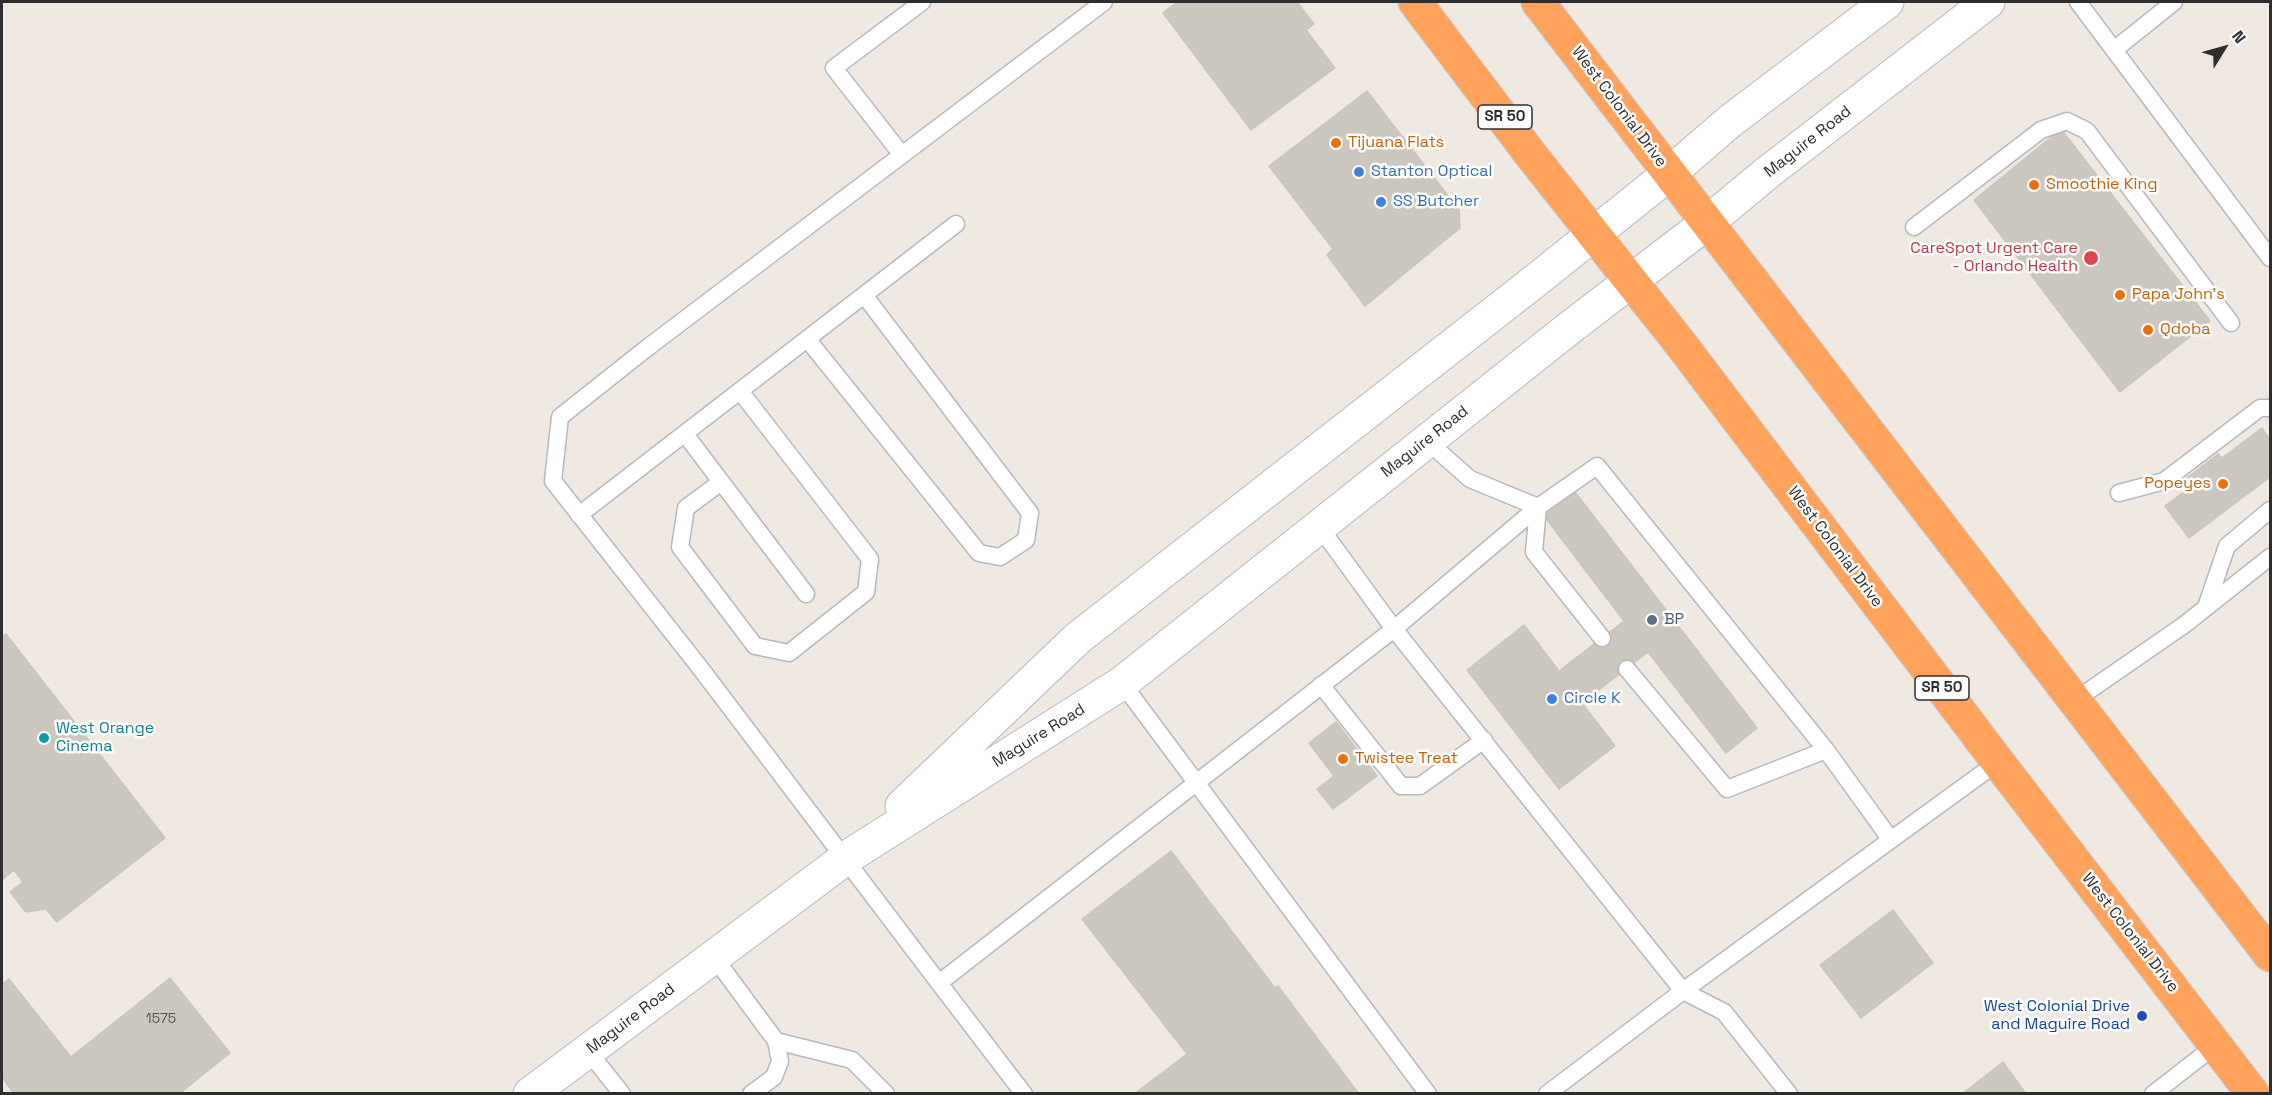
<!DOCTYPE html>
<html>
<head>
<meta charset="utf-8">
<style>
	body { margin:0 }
	#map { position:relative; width:2272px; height:1095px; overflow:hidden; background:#efe9e1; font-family:"Space Grotesk",sans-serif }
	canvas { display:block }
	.frame { position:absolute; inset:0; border:3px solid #2e2e2e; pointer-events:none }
	.north { position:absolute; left:2194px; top:18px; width:60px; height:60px; -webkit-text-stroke:4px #fff; paint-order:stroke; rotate:53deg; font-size:16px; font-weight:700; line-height:24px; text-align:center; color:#2e2e2e }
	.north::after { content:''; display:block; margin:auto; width:21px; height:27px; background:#2e2e2e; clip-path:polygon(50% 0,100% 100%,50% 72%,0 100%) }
</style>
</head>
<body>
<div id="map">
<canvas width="2272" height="1095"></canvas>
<div class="frame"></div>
<div class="north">N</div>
</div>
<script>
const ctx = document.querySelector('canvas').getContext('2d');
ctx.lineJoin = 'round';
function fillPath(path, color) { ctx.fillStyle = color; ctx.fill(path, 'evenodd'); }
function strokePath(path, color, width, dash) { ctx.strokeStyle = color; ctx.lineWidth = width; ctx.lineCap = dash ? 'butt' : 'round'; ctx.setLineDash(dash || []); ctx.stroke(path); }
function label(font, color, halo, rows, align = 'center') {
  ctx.font = font + ' "Space Grotesk",sans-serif'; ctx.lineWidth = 5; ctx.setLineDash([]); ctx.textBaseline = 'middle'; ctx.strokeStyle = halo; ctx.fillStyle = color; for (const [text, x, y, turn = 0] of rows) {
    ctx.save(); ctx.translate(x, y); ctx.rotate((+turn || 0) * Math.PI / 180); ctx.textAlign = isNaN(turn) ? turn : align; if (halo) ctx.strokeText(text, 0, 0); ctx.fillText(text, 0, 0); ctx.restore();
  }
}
const building = new Path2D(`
	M1177 2H1297L1314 24 1306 30 1335 68 1251 130 1163 13Z
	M1367 91 1459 210 1460 228 1365 306 1327 255 1333 249 1269 166Z
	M2061 129 2210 321 2120 392 1974 200Z
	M2262 428 2270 440V477L2189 538 2165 506 2189 488 2183 481 2218 454 2222 458Z
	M1575 492 1757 728 1726 753 1648 652 1582 703 1615 746 1559 789 1467 670 1524 625 1559 671 1624 621 1544 516Z
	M6 634 165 838 57 922 46 909 26 912 10 892 23 882 14 870 2 880V637Z
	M1336 722 1377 776 1333 809 1317 789 1334 776 1309 743Z
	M1171 851 1275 988 1187 1054 1082 919Z
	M1893 910 1933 963 1861 1018 1820 965Z
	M170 978 230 1053 179 1094H14L2 1077V984L9 979 71 1057Z
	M1278 986 1359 1094H1134L1187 1054Z
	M2003 1062 2026 1094H1962Z`);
fillPath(building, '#cbc7bf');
strokePath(building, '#cbc5ba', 1.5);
const lane = new Path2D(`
	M1104 2 647 348 560 417 553 481 701 669 939 983 1394 629 1538 507 1597 466 1826 750 1891 840
	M2078 2 2270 258
	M2114 50 2174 2
	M902 155 834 68 922 2
	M1914 227 2041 130 2067 121 2087 131 2231 323
	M808 340 979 553 1000 557 1026 540 1030 513 864 295
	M685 434 806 594
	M1427 441 1470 479 1538 507
	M721 482 686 508 680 547 755 646 789 653 866 592 870 559 740 391
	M2119 493 2164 481 2260 408H2270
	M1538 507 1534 552 1602 638
	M579 515 956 224
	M1319 526 1394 629 1683 991 1998 762
	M2206 607 2227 546 2270 510
	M1627 669 1727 789 1826 750
	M1122 683 1428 1094
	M1321 685 1401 786H1420L1484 740
	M2074 701 2184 625 2270 557
	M714 957 776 1041 780 1061 774 1077 751 1094
	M939 983 1024 1094
	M776 1041 852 1060 886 1094
	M588 1051 622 1094
	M1547 1094 1683 991 1724 1012 1789 1094
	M2153 1094 2216 1045`);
const secondary = new Path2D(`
	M902 806 1078 638 1535 281 1670 173 1729 122 1887 2
	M530 1094 846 858 1122 683 1572 326 1708 222 1767 173 1988 2`);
const highway = new Path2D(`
	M1415 2 1531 155 1680 343 1998 762 2253 1094
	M1538 2 2270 955`);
strokePath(lane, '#b4b7c1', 19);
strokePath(secondary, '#b4b7c1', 35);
strokePath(highway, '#c9c9c9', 35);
strokePath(lane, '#fff', 16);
strokePath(secondary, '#fff', 33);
strokePath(highway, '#ffa35c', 33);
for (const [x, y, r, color] of [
	[1336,143,6,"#e8710a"],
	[1359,172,6,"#3f7fe0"],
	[2034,185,6,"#e8710a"],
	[1381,202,6,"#3f7fe0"],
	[2091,258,8,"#e0444e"],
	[2120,295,6,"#e8710a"],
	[2148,330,6,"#e8710a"],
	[2223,484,6,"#e8710a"],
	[1652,620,6,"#5c6f8a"],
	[1552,699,6,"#3f7fe0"],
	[44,738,6,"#0f9aa8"],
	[1343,759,6,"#e8710a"],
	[2142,1016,6,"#1a4fb4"]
]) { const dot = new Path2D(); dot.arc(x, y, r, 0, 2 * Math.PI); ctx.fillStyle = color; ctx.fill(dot); strokePath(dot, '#fff', 2); }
label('14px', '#555452', null, [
	["1575",161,1019]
]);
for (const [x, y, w] of [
	[1505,117,54],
	[1942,688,54]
]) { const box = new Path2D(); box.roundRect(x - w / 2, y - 12, w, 24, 4.5); ctx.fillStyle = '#fff'; ctx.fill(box); strokePath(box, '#2e2e2e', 1.5); }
label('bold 15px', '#2e2e2e', null, [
	["SR 50",1505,117],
	["SR 50",1942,688]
]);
label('16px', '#2e2e2e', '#fff', [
	["West Colonial Drive",1619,107,53],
	["Maguire Road",1808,142,-38],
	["Maguire Road",1425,442,-38],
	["West Colonial Drive",1835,547,53],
	["Maguire Road",1039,736,-32],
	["West Colonial Drive",2130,933,52],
	["Maguire Road",631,1019,-37]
]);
label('16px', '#c56008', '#fff', [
	["Tijuana Flats",1348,143],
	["Smoothie King",2046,185],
	["Papa John's",2132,295],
	["Qdoba",2160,330],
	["Popeyes",2211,484,"right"],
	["Twistee Treat",1355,759]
], 'left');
label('16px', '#366cbe', '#fff', [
	["Stanton Optical",1371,172],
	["SS Butcher",1393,202],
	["Circle K",1564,699]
], 'left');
label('16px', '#be3a42', '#fff', [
	["CareSpot Urgent Care",2078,249],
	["- Orlando Health",2078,267]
], 'right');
label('16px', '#4e5e75', '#fff', [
	["BP",1664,620]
], 'left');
label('16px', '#0d838f', '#fff', [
	["West Orange",56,729],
	["Cinema",56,747]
], 'left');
label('16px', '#164399', '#fff', [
	["West Colonial Drive",2130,1007],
	["and Maguire Road",2130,1025]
], 'right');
</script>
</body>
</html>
